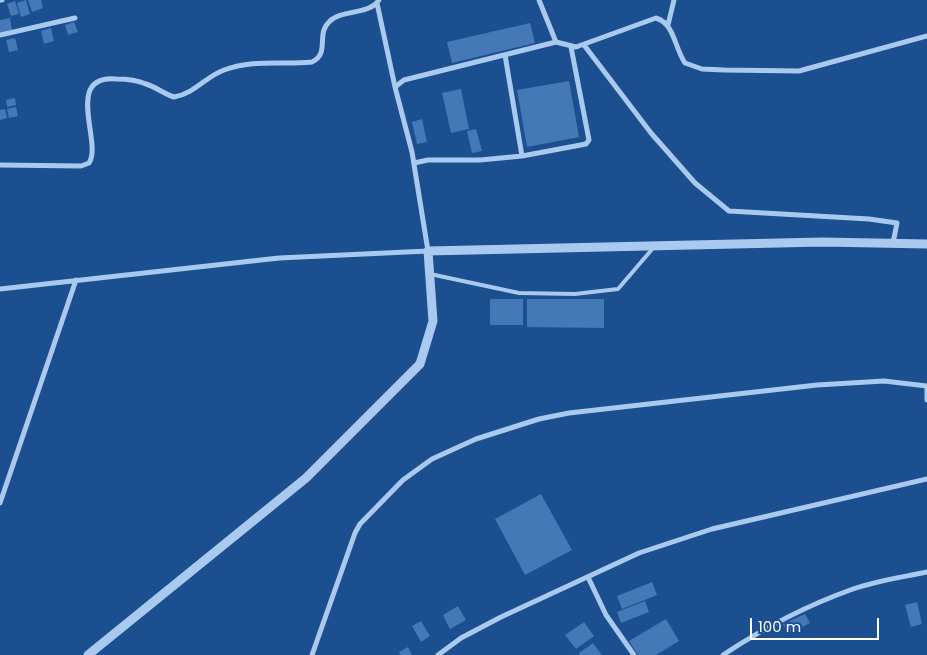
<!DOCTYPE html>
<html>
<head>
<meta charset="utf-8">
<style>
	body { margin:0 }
	#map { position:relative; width:927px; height:655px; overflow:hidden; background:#1b4f8f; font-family:Poppins,sans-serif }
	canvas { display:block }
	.scale { position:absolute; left:750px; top:618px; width:129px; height:22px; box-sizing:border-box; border:2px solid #fff; border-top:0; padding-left:6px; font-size:15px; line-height:18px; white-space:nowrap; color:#fff; -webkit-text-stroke:4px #1b4f8f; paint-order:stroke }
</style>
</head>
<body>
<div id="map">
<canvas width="927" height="655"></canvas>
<div class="scale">100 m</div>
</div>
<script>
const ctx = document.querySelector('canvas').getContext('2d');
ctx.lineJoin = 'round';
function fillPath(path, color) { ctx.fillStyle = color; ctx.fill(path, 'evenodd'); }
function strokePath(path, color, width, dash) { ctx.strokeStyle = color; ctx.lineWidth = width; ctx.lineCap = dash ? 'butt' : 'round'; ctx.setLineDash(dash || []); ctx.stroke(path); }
fillPath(new Path2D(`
	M26 0 30 14 21 17 17 3Z
	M28 0H41L43 8 32 12Z
	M15 1 19 14 11 16 7 4Z
	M10 18 12 30 0 33V20Z
	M74 22 78 32 68 35 65 25Z
	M530 23 535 43 452 63 447 42Z
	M51 28 54 41 44 44 41 31Z
	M15 38 18 50 9 52 6 40Z
	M569 81 579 137 527 147 517 90Z
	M461 89 469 129 451 133 442 93Z
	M15 98 16 105 7 107 6 100Z
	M16 107 18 116 9 118 7 109Z
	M5 109 7 118 0 120V110Z
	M422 119 427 142 417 144 412 122Z
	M476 129 482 151 472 153 467 131Z
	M490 299H523V325H490Z
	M527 299H604V328L527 327Z
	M541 494 572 550 525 575 495 519Z
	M652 582 657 595 622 609 617 596Z
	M645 601 649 612 621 623 617 612Z
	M917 602 922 624 911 627 905 605Z
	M458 606 466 620 450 629 443 615Z
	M805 614 810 623 788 634 783 624Z
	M666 619 679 641 656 655H638L629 641Z
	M421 621 430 636 421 642 412 626Z
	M584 622 594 636 576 649 565 635Z
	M593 643 602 655H580L579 653Z
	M408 647 412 655H400L399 652Z`), '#4478b7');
strokePath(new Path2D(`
	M430 274 519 293 575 294 618 289 654 247`), '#a9c9ee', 4);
strokePath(new Path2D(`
	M0 0H2
	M539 0 556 42
	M377 3 395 87
	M668 25 674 0
	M0 35 75 18
	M584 45 651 133 695 183 729 211 869 219 897 223 893 243
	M505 55 522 156
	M414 163 428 160H480L522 156 586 144 589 140 571 47
	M0 165 81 166 89 163C103 143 63 75 116 79 126 79 137 80 146 84 156 87 164 94 174 97 194 94 205 77 224 70 254 59 281 65 312 62 330 54 316 34 329 22 341 9 370 15 379 0
	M0 289 279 258 428 251 412 152 395 87 404 80 556 42 576 47 656 18C675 24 674 47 685 63L702 69 724 70 799 71 927 36
	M927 388V400
	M0 503 76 280
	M588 577 606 615 634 655
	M312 655 355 533 360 524 403 480 432 459 476 439 539 419 569 413 817 385 884 381 927 386
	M438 655 461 638 501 617 639 553 712 529 927 479
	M723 655C762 629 808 605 853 589 876 581 903 577 927 572`), '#a9c9ee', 5);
strokePath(new Path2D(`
	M88 655 306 478 420 364 433 321 428 251 823 242 927 244`), '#a9c9ee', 9);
</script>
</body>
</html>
